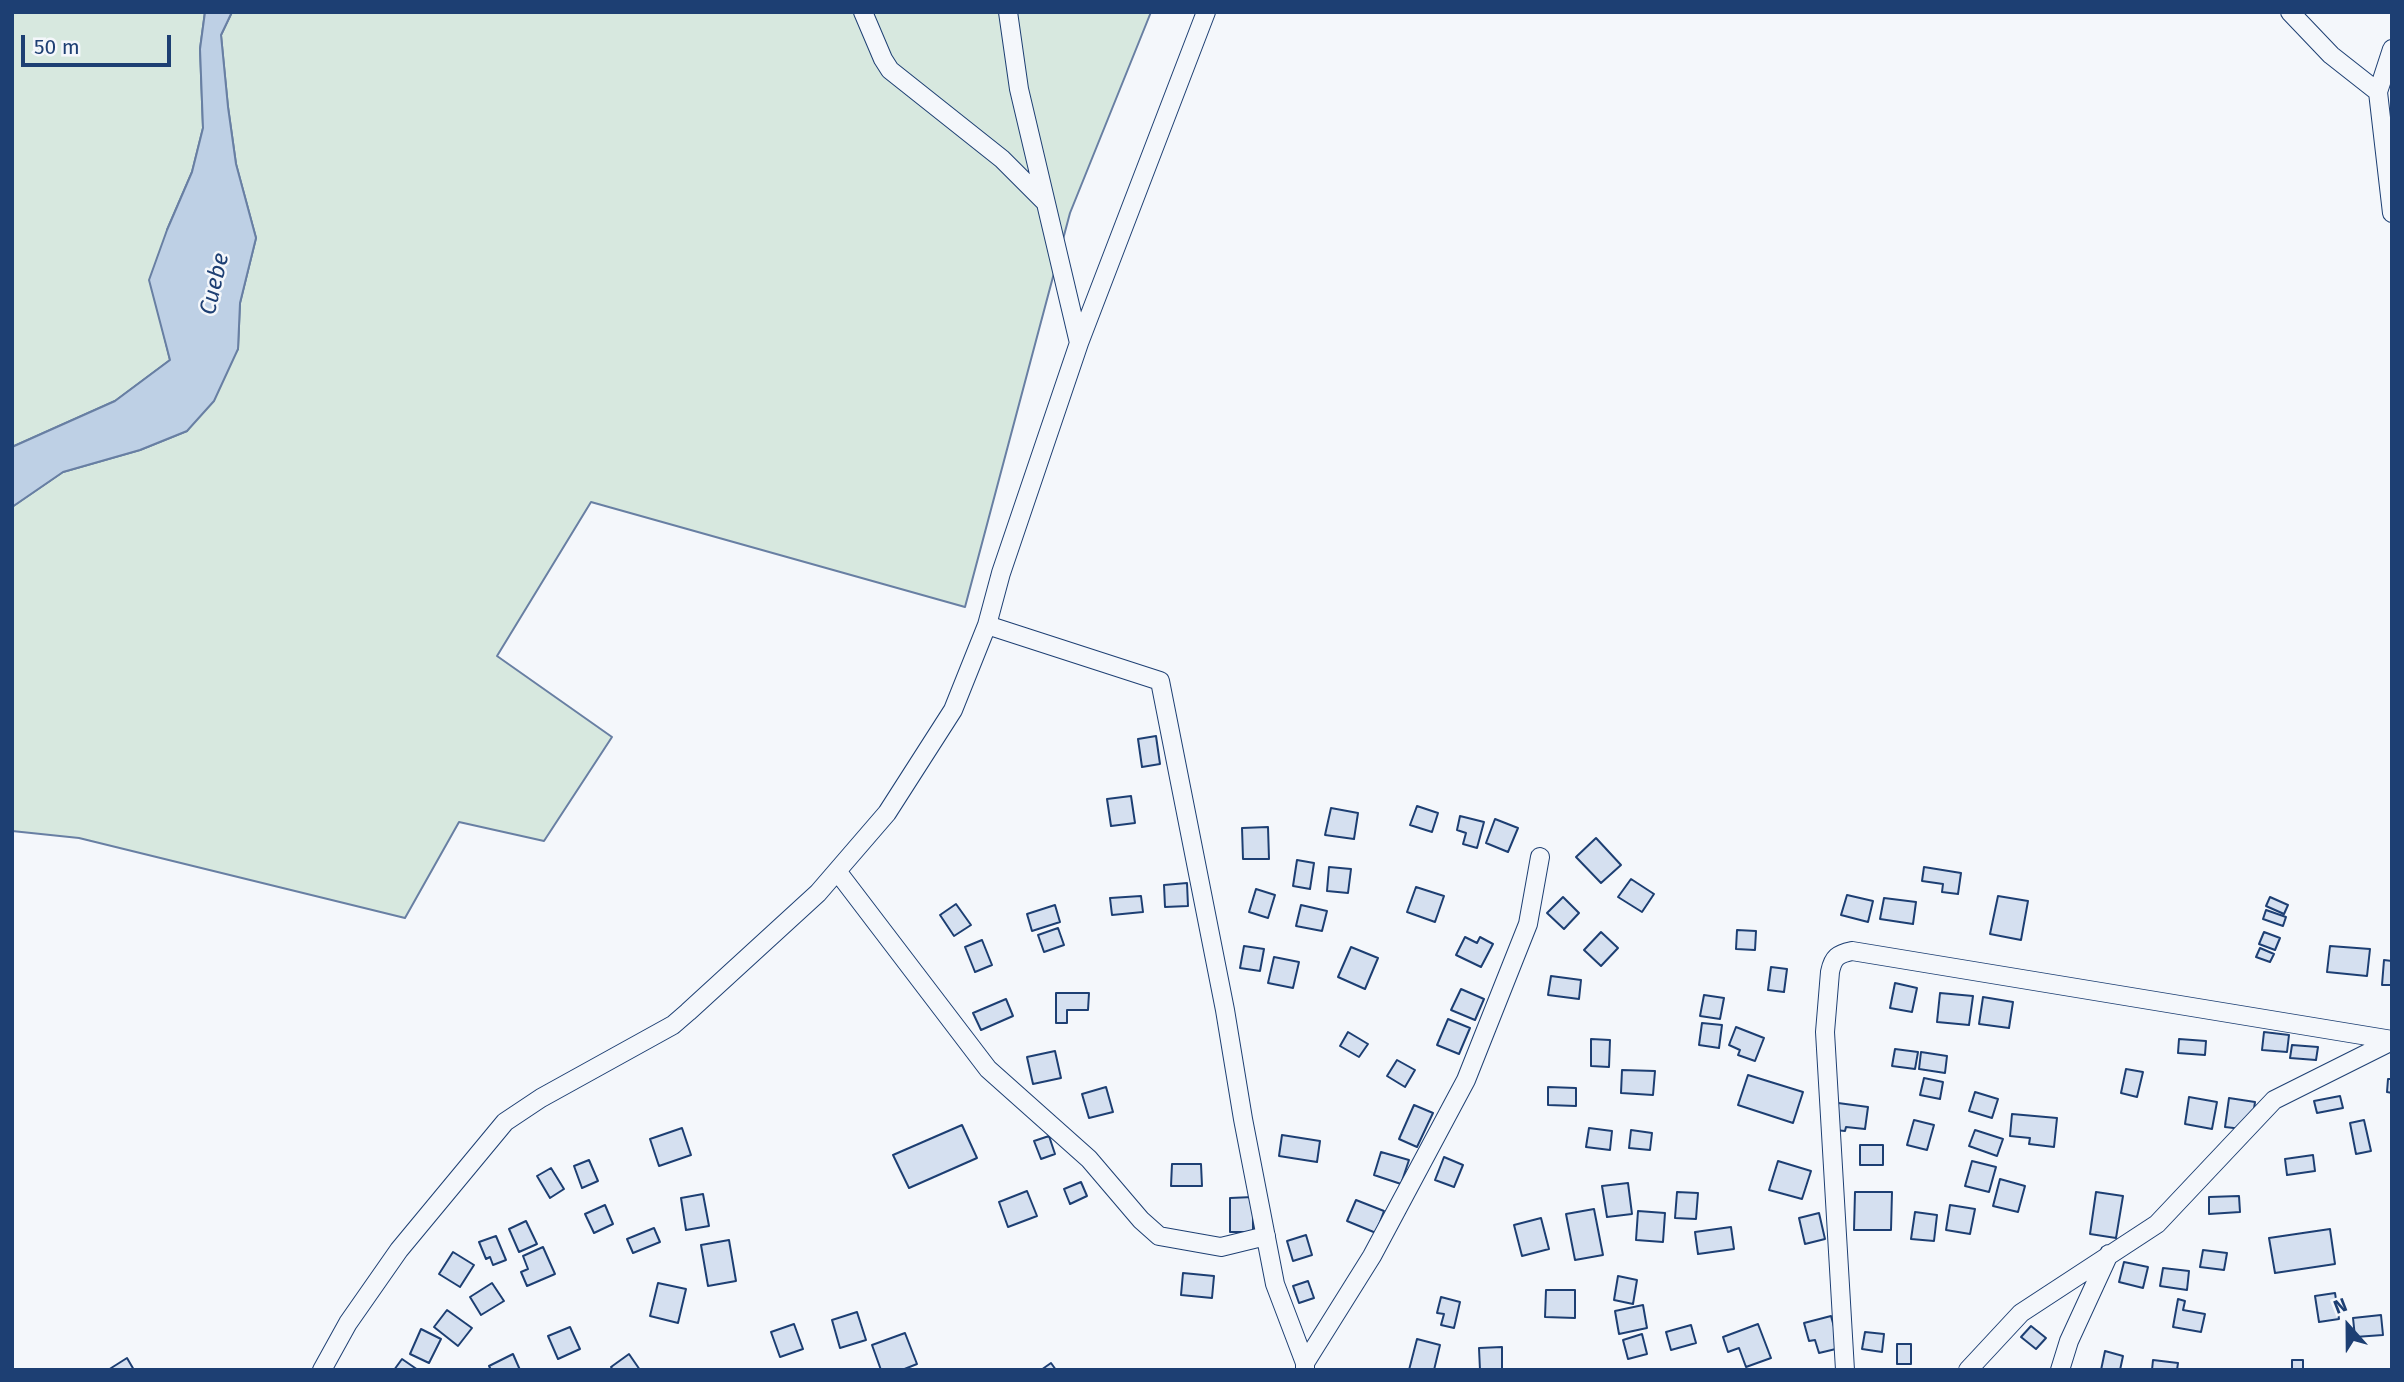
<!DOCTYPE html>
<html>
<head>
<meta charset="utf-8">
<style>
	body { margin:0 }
	#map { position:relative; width:2404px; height:1382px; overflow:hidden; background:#f4f7fb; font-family:"Fira Sans",sans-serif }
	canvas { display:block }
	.frame { position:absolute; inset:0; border:14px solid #1d3f73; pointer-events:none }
	.north { position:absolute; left:2313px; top:1291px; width:70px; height:70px; -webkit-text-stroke:5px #f4f7fb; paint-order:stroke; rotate:339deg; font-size:19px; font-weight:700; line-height:28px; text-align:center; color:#1d3f73 }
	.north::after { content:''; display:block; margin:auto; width:24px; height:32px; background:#1d3f73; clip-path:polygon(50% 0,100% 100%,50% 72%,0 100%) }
	.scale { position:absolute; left:21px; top:35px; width:150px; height:32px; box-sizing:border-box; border:4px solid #1d3f73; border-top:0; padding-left:9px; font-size:21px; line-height:24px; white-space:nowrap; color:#1d3f73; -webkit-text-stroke:5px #f4f7fb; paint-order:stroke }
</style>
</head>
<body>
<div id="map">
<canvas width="2404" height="1382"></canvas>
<div class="frame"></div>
<div class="north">N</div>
<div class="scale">50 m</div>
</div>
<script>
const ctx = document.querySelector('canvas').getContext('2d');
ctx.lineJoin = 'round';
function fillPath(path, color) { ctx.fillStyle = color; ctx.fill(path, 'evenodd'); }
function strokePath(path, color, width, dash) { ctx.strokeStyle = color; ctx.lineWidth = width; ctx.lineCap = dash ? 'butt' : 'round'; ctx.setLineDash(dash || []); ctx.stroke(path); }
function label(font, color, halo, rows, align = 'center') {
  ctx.font = font + ' "Fira Sans",sans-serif'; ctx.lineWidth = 5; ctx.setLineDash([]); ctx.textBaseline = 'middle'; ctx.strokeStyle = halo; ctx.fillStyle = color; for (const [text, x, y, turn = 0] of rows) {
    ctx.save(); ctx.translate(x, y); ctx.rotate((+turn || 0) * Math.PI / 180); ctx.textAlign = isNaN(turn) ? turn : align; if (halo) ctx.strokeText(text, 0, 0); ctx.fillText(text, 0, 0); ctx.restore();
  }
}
const green = new Path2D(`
	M12 12H205L200 49 203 128 192 172 167 230 162 327 170 360 115 401 12 447Z
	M232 12H1151L1070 213 965 607 591 502 497 656 612 737 544 841 459 822 405 918 79 838 12 831V507L63 472 140 450 187 431 238 349 240 303 256 238 236 164 228 107 221 35Z`);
fillPath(green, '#d7e8df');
strokePath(green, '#687fa3', 2);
const water = new Path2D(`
	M205 12H232L221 35 228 107 236 164 256 238 240 303 238 349 214 401 187 431 140 450 63 472 12 507V447L115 401 170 360 149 280 167 230 192 172 203 128 200 49Z`);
fillPath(water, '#bed0e5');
strokePath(water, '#687fa3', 2);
const building = new Path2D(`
	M1156 736 1160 764 1142 767 1138 739Z
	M1131 796 1135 823 1111 826 1107 799Z
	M1417 806 1438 813 1432 832 1410 825Z
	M1331 808 1358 813 1354 839 1325 835Z
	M1460 816 1484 822 1477 848 1463 844 1466 833 1457 830Z
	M1495 819 1518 828 1508 852 1486 843Z
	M1268 827 1269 859H1243L1242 828Z
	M1596 838 1621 865 1601 883 1576 857Z
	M1297 860 1314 863 1310 889 1293 886Z
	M1329 867 1351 869 1348 893 1327 891Z
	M1924 867 1961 873 1958 894 1942 892 1943 884 1922 881Z
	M1631 879 1654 894 1642 912 1618 897Z
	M1187 883 1188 906 1165 907 1164 885Z
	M1416 887 1444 896 1435 922 1407 912Z
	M1256 889 1275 895 1268 918 1249 912Z
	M1847 895 1873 901 1868 922 1841 915Z
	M1141 896 1143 912 1112 915 1110 898Z
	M1998 896 2028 901 2021 940 1990 934Z
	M1563 897 1579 913 1564 929 1547 913Z
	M2270 897 2288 905 2284 914 2266 906Z
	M1884 898 1916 902 1913 924 1880 919Z
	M956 904 971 925 954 936 940 915Z
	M1055 905 1060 922 1032 931 1027 914Z
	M1301 905 1327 911 1322 931 1296 926Z
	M2266 910 2286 917 2283 926 2263 919Z
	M1058 928 1064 945 1044 952 1038 935Z
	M1737 930 1756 931 1755 950 1736 949Z
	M1601 932 1618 948 1601 966 1584 950Z
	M2264 932 2280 938 2275 950 2259 944Z
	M1465 937 1477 943 1480 937 1493 944 1481 967 1456 955Z
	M982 940 992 965 975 972 965 947Z
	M1244 946 1264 949 1260 971 1240 968Z
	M2330 946 2370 949 2367 976 2327 972Z
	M1351 947 1378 958 1365 989 1338 977Z
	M2260 948 2274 954 2270 962 2256 957Z
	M1274 957 1299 962 1293 988 1268 983Z
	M2384 960 2392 961V985H2382Z
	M1771 967 1787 969 1784 992 1768 990Z
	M1551 976 1581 980 1579 999 1548 995Z
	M1895 983 1917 988 1912 1012 1890 1008Z
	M1461 989 1484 999 1475 1020 1451 1010Z
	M1056 993H1089L1088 1010H1067V1023H1056Z
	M1940 993 1973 996 1969 1025 1937 1022Z
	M1704 995 1724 998 1720 1019 1700 1016Z
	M1983 997 2013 1002 2009 1028 1979 1024Z
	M1006 999 1013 1016 981 1030 973 1013Z
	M1448 1019 1470 1028 1459 1054 1437 1045Z
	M1702 1023 1722 1025 1719 1048 1699 1045Z
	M1736 1027 1764 1038 1755 1061 1738 1055 1740 1050 1729 1045Z
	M1348 1032 1368 1044 1359 1057 1340 1046Z
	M2264 1032 2289 1035 2287 1052 2262 1050Z
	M1591 1039 1610 1040 1609 1067 1591 1066Z
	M2179 1039 2206 1041 2205 1055 2178 1053Z
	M2292 1045 2318 1047 2316 1060 2290 1058Z
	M1895 1049 1918 1052 1915 1069 1892 1066Z
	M1055 1051 1061 1078 1033 1084 1027 1057Z
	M1921 1052 1947 1056 1945 1073 1919 1069Z
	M1397 1060 1415 1070 1405 1087 1387 1076Z
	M2126 1069 2143 1072 2137 1097 2121 1093Z
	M1622 1070 1655 1071 1653 1095 1621 1093Z
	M1748 1075 1803 1092 1793 1123 1738 1105Z
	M1924 1078 1943 1082 1940 1099 1920 1095Z
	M2388 1079H2392V1093L2387 1092Z
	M1106 1087 1113 1112 1089 1118 1082 1094Z
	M1548 1087 1576 1088V1106L1548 1105Z
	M1975 1092 1998 1099 1992 1118 1969 1111Z
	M2340 1096 2343 1108 2317 1113 2314 1101Z
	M2189 1097 2217 1102 2212 1129 2185 1124Z
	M2229 1098 2255 1102 2251 1130 2225 1127Z
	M1838 1103 1868 1107 1865 1129 1846 1127 1845 1131 1835 1130Z
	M1414 1105 1433 1113 1417 1147 1399 1139Z
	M2012 1114 2057 1118 2054 1147 2029 1144 2030 1138 2010 1136Z
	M1914 1120 1934 1125 1927 1150 1907 1145Z
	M2364 1120 2371 1151 2356 1154 2350 1123Z
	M962 1125 977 1158 909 1188 893 1155Z
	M682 1128 691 1155 659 1166 650 1139Z
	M1589 1128 1612 1131 1610 1150 1586 1147Z
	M1631 1130 1652 1133 1650 1150 1629 1148Z
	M1975 1130 2003 1139 1997 1156 1969 1146Z
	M1282 1135 1320 1141 1317 1162 1279 1156Z
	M1049 1136 1055 1154 1041 1159 1034 1141Z
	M1860 1145H1883V1165H1860Z
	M1381 1152 1409 1160 1401 1184 1374 1175Z
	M2313 1155 2315 1171 2287 1175 2285 1159Z
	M1444 1157 1463 1165 1454 1187 1435 1180Z
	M589 1160 598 1181 582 1188 574 1166Z
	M1778 1161 1811 1171 1802 1199 1769 1190Z
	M1972 1161 1996 1167 1989 1192 1965 1186Z
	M1172 1164H1201L1202 1186H1171Z
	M551 1168 564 1189 550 1198 537 1176Z
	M2000 1179 2025 1186 2018 1212 1993 1206Z
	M1081 1182 1087 1196 1070 1204 1064 1189Z
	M1628 1183 1632 1214 1607 1217 1602 1186Z
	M1027 1191 1037 1216 1008 1227 999 1202Z
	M1677 1192 1698 1193 1696 1219 1675 1218Z
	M1855 1192H1892L1891 1230H1854Z
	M2096 1192 2123 1196 2116 1238 2090 1234Z
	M703 1194 709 1226 686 1230 681 1198Z
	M2239 1196 2240 1212 2209 1214V1197Z
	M1253 1197V1232H1230V1198Z
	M1356 1200 1384 1211 1376 1233 1347 1221Z
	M605 1205 613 1224 594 1233 585 1214Z
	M1950 1205 1975 1209 1970 1234 1946 1230Z
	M1594 1209 1603 1255 1575 1260 1566 1214Z
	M1638 1211 1665 1213 1663 1242 1636 1240Z
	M1915 1212 1937 1215 1934 1241 1911 1239Z
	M1819 1213 1825 1239 1805 1244 1799 1218Z
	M1541 1218 1549 1249 1522 1256 1514 1225Z
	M526 1221 537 1244 519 1252 509 1229Z
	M1731 1227 1734 1249 1698 1254 1695 1232Z
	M654 1228 660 1242 633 1253 627 1239Z
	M2330 1229 2335 1264 2275 1273 2269 1238Z
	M1306 1235 1312 1255 1293 1261 1287 1241Z
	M496 1236 506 1260 493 1265 490 1257 486 1259 479 1242Z
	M729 1240 736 1281 708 1286 701 1245Z
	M543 1247 555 1274 527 1286 521 1272 528 1269 523 1256Z
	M2203 1250 2227 1253 2224 1270 2200 1267Z
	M453 1252 474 1265 460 1287 439 1274Z
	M2124 1262 2148 1267 2143 1288 2119 1282Z
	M2163 1268 2189 1271 2187 1290 2160 1286Z
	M1183 1273 1214 1276 1212 1298 1181 1295Z
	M1618 1276 1637 1280 1633 1304 1614 1300Z
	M1308 1281 1314 1298 1299 1303 1293 1286Z
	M492 1283 504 1301 481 1315 470 1297Z
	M658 1283 686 1289 678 1323 650 1316Z
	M1546 1290H1575V1318L1545 1317Z
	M2335 1293 2339 1319 2319 1322 2315 1296Z
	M1441 1297 1460 1302 1454 1328 1441 1325 1444 1314 1437 1313Z
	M2178 1299 2185 1301 2183 1310 2205 1314 2201 1332 2173 1327Z
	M1643 1305 1647 1328 1619 1334 1615 1311Z
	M447 1310 472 1328 458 1346 434 1327Z
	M857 1312 866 1340 840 1348 832 1320Z
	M2381 1315 2383 1335 2355 1337 2353 1318Z
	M1831 1316 1840 1348 1819 1353 1815 1340 1809 1341 1804 1323Z
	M794 1324 803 1349 780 1357 771 1332Z
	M1758 1324 1771 1358 1746 1367 1739 1348 1728 1352 1723 1337Z
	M1691 1325 1696 1343 1671 1350 1666 1332Z
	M2031 1326 2046 1338 2036 1349 2021 1337Z
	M570 1327 580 1349 558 1359 548 1336Z
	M421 1329 441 1339 429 1363 410 1354Z
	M1865 1332 1884 1334 1882 1352 1862 1349Z
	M905 1333 917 1364 902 1370H881L872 1345Z
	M1642 1334 1647 1354 1628 1359 1623 1340Z
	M1417 1339 1440 1345 1434 1370H1409Z
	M1897 1344H1911V1364H1897Z
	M1502 1347V1370H1480L1479 1348Z
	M2105 1351 2123 1356 2120 1370H2101Z
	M513 1354 520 1370H491L489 1366Z
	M629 1354 640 1370H613L611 1367Z
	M127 1358 134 1370H108Z
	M402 1359 418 1370H394Z
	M2153 1360 2178 1363 2177 1370H2152Z
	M2292 1360H2303V1370H2292Z
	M1051 1363 1056 1370H1041Z`);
fillPath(building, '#d5e0f0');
strokePath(building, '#1d3f73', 2);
const minor = new Path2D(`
	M863 12 883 59 890 70 1002 159 1044 201
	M1008 12 1019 89 1079 343
	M2290 12 2331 55 2378 92 2392 49
	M2378 92 2392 213
	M987 625 1160 681 1225 1010 1243 1119 1275 1284 1305 1363
	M837 871 988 1069 1089 1159 1141 1220 1159 1236 1221 1247 1266 1236
	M322 1370 348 1323 399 1250 505 1122 541 1098 673 1025 688 1012 818 893 887 813 953 710 987 625 1001 573 1079 343 1206 12
	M1305 1370V1363L1372 1256 1466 1080 1528 924 1540 857
	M1845 1370 1825 1032 1830 972C1833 957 1838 954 1852 951L2392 1040
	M1968 1370 2021 1313 2157 1224 2274 1100 2392 1041
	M2060 1370 2069 1341 2109 1254`);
strokePath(minor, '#1d3f73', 20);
strokePath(minor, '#f4f7fb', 18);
label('italic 23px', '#1d3f73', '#f4f7fb', [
	["Cuebe",215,284,-77]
]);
</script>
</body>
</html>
